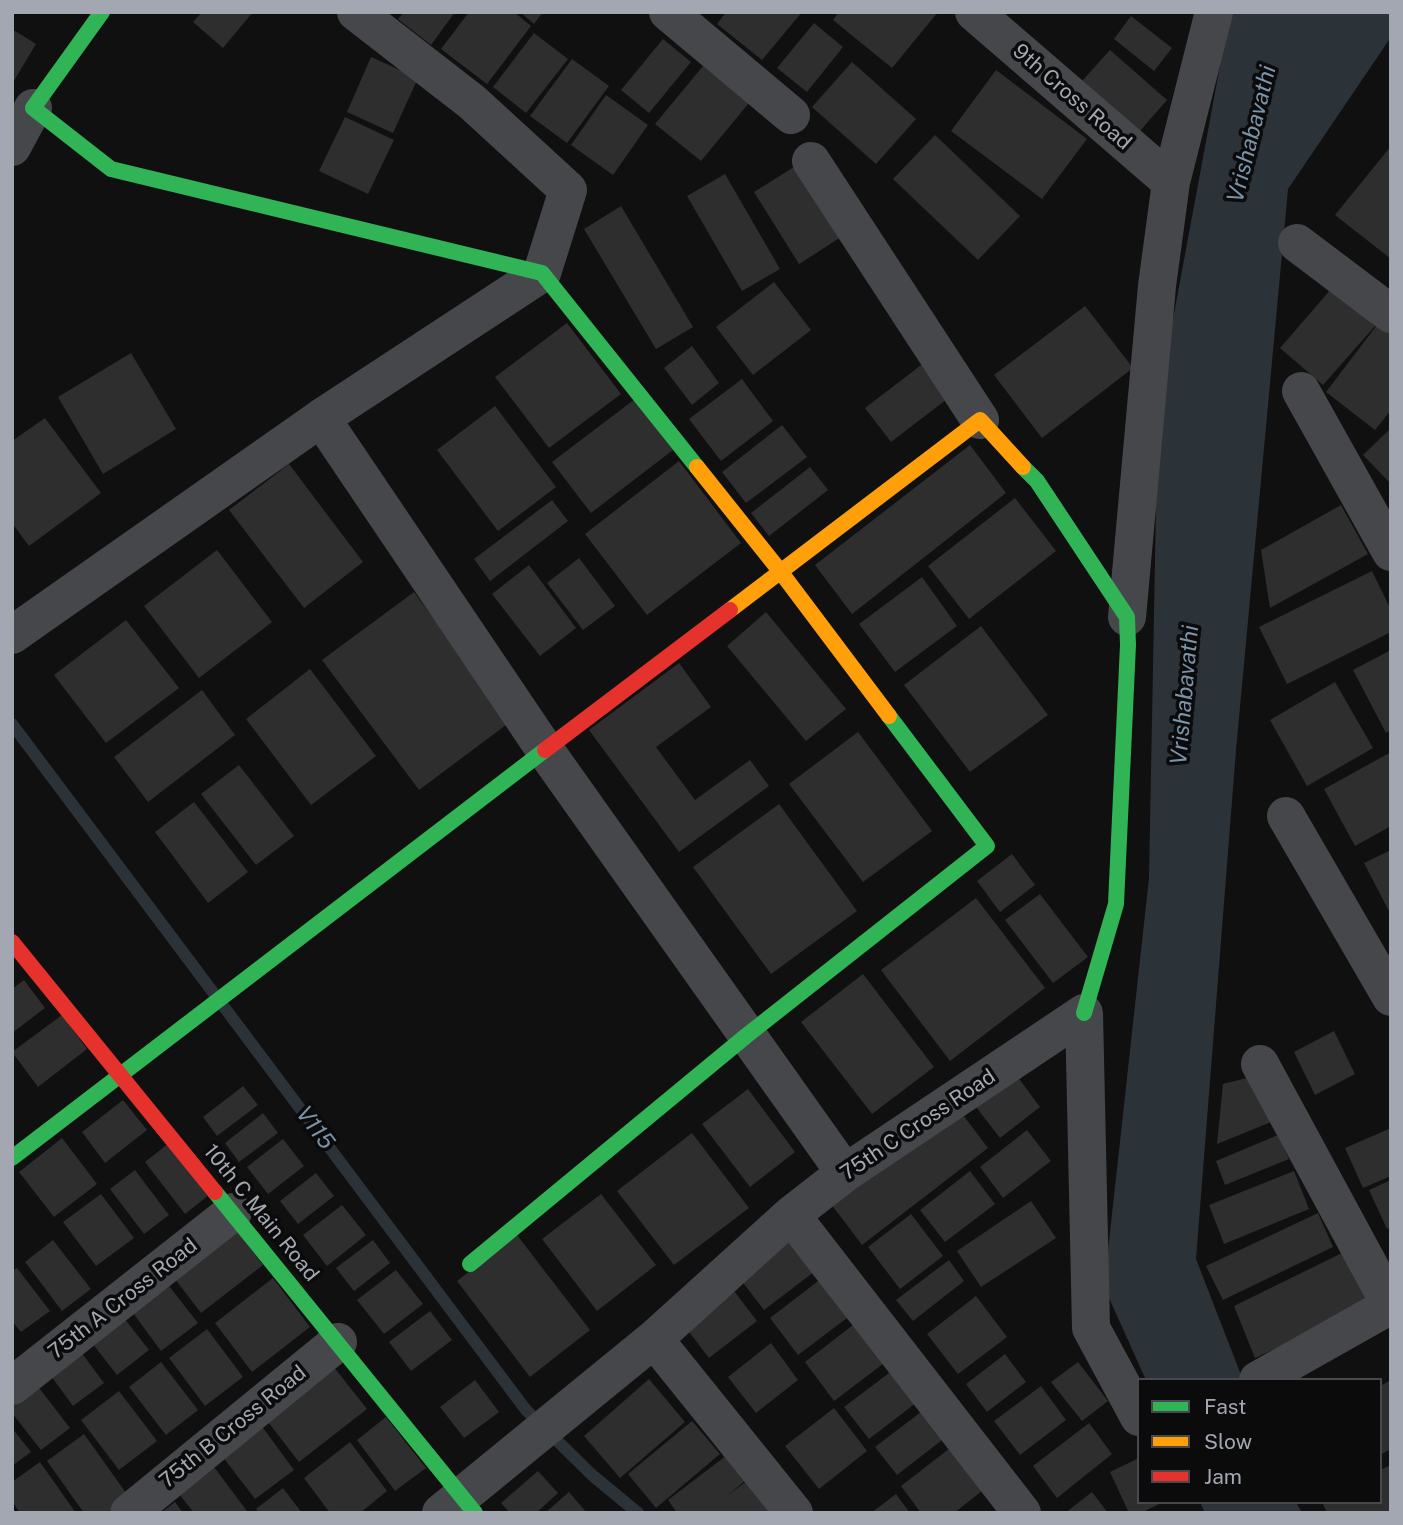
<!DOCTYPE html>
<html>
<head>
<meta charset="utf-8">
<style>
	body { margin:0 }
	#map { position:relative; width:1403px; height:1525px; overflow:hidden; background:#101011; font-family:"Public Sans",sans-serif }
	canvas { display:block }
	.frame { position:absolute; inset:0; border:14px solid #a3a7b1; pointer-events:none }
	.legend { position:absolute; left:1137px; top:1378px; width:245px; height:126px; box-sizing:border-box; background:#0b0b0c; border:2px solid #48494e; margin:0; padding:9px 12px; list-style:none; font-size:21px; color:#a3a7b1 }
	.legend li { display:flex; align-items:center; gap:14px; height:35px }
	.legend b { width:35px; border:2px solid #48494e }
</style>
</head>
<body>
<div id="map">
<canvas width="1403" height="1525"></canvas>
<div class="frame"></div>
<ul class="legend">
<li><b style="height:9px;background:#30b455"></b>Fast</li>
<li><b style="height:9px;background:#ff9f0a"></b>Slow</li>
<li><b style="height:9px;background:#e5322d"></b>Jam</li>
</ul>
</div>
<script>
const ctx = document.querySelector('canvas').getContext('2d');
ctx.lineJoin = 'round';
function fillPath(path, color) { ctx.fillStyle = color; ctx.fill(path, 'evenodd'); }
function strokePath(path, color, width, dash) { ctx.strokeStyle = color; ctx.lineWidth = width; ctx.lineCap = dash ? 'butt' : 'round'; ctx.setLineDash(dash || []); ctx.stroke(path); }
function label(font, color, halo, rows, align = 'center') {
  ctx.font = font + ' "Public Sans",sans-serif'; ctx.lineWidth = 7; ctx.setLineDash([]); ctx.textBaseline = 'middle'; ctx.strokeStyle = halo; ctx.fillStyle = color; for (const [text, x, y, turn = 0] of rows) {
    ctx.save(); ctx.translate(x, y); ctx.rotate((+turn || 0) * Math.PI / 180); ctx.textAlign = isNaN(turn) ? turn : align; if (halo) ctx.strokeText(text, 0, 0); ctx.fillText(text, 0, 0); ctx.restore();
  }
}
fillPath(new Path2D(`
	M1230 12H1391V37L1288 189 1236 750 1196 1259 1243 1380H1146L1104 1287 1149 878 1158 400Z
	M1200 1502H1296L1302 1513H1205Z`), '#2c3338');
strokePath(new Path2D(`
	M12 724 526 1410 592 1475 638 1513`), '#2c3338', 12);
fillPath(new Path2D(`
	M202 12H253L223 48 193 22Z
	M404 12H455L431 45 398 19Z
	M469 12H514L531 26 487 84 441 49Z
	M520 12H543L534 24Z
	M726 12H802L762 60 717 24Z
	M839 12H938L892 68 833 20Z
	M1131 16 1172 48 1154 71 1114 39Z
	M814 23 843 47 807 92 777 68Z
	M12 29 36 44 12 84Z
	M534 33 568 59 526 113 493 87Z
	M663 39 691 62 649 113 621 90Z
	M1110 50 1167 100 1140 131 1082 81Z
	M371 57 418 78 393 133 347 112Z
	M572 59 609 86 567 143 530 116Z
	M852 62 916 119 876 164 812 107Z
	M703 66 749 103 701 161 655 124Z
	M996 70 1087 139 1042 199 951 131Z
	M606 95 648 125 613 175 571 145Z
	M345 117 394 140 368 194 319 171Z
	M935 135 1020 216 978 260 893 179Z
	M1391 146V259L1335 215Z
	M805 160 849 232 799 264 754 192Z
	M725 174 780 269 742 291 687 196Z
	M621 206 693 327 656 349 584 229Z
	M774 282 811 330 753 375 716 327Z
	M1332 288 1375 326 1323 385 1280 348Z
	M1085 306 1133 368 1042 438 994 375Z
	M1380 321 1391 330V410L1375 430 1326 392Z
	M567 323 621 394 549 448 495 377Z
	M692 346 719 383 692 405 664 368Z
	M131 353 176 429 103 474 58 397Z
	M929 359 955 393 891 442 865 408Z
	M742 379 773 421 721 461 689 419Z
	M635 399 673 450 591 513 552 462Z
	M495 406 556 487 498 531 437 450Z
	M45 418 101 493 29 546 12 523V441Z
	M782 425 807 457 746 503 722 472Z
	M1391 428V484L1363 455Z
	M970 445 1006 493 852 614 815 565Z
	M679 461 741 543 647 615 585 534Z
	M289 464 363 562 304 608 229 510Z
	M810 467 828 490 769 536 751 513Z
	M1015 498 1056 551 969 619 928 566Z
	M552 500 568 521 490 581 474 559Z
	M1341 505 1368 554 1270 608 1261 550Z
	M217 550 272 622 199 678 144 606Z
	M579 558 615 606 583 630 547 583Z
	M529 565 576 628 540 656 492 594Z
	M1372 571 1391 610V632L1287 684 1259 627Z
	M922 577 957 626 895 672 859 624Z
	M414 592 510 722 419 790 322 660Z
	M766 612 846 709 806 741 727 646Z
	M126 620 179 688 106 743 54 675Z
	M981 626 1048 715 970 772 904 685Z
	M1391 650V730L1386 733 1353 670Z
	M679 663 711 707 656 747 695 800 750 760 769 786 679 852 589 730Z
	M310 669 376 756 311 805 246 719Z
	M1335 682 1373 748 1307 786 1270 720Z
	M202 690 235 735 148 802 114 757Z
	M858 732 932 831 863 882 789 784Z
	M1391 752V826L1355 846 1324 789Z
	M239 765 294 836 256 865 201 794Z
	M194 802 248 872 208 903 155 832Z
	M779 804 857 911 771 974 693 867Z
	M1391 850V915L1364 863Z
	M1012 854 1035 885 1000 912 977 881Z
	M1040 894 1088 957 1053 983 1005 920Z
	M976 898 1045 988 950 1061 881 970Z
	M863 974 934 1067 872 1114 801 1022Z
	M24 980 45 1008 12 1033V989Z
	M62 1015 87 1049 38 1087 12 1052Z
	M1334 1031 1355 1074 1315 1095 1294 1052Z
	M1259 1075 1276 1120 1217 1144 1223 1084Z
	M1017 1076 1040 1107 1000 1138 976 1107Z
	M243 1086 258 1105 217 1136 203 1117Z
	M748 1089 795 1152 750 1187 702 1124Z
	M123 1100 147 1130 105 1163 82 1132Z
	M954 1103 988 1148 862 1245 828 1200Z
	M263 1113 278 1133 239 1162 225 1143Z
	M1391 1128V1176L1363 1188 1345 1148Z
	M1027 1130 1051 1161 1003 1198 980 1167Z
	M692 1133 749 1208 674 1265 617 1191Z
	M1278 1135 1289 1159 1225 1185 1216 1161Z
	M62 1138 97 1184 54 1217 19 1172Z
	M283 1139 304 1166 268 1194 247 1167Z
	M169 1143 209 1195 185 1214 145 1162Z
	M135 1170 169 1215 144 1234 110 1189Z
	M970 1171 995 1204 945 1242 920 1210Z
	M1294 1171 1309 1209 1224 1244 1209 1205Z
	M316 1173 334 1196 298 1224 280 1201Z
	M1391 1180V1227L1387 1229 1369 1190Z
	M101 1194 134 1238 96 1266 63 1222Z
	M601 1194 656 1265 597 1311 542 1239Z
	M1031 1201 1056 1238 981 1287 957 1251Z
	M342 1205 366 1235 327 1266 303 1235Z
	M1318 1213 1333 1247 1223 1300 1206 1266Z
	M911 1214 943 1256 900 1289 868 1247Z
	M797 1229 823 1265 764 1310 737 1275Z
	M237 1231 263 1265 201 1313 175 1279Z
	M517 1235 590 1330 530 1377 457 1281Z
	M53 1240 91 1289 62 1311 25 1262Z
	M373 1240 390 1263 354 1291 336 1268Z
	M1346 1251 1372 1305 1255 1358 1234 1306Z
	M949 1260 964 1281 913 1321 896 1300Z
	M17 1268 50 1311 21 1332 12 1321V1271Z
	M396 1270 423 1304 384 1334 357 1300Z
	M826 1275 855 1312 798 1355 770 1318Z
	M273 1278 310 1327 252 1372 215 1323Z
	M169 1286 198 1323 161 1351 133 1313Z
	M731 1287 757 1321 709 1358 683 1324Z
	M976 1296 1007 1337 958 1374 927 1334Z
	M430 1311 452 1340 411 1371 389 1342Z
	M866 1315 896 1354 834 1401 805 1362Z
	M124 1318 149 1350 117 1375 92 1343Z
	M207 1329 243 1377 205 1406 169 1358Z
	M771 1343 798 1380 756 1413 728 1377Z
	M81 1352 104 1383 73 1406 51 1376Z
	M1005 1354 1026 1382 987 1412 966 1384Z
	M161 1362 198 1410 166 1435 129 1387Z
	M1078 1362 1108 1401 1082 1421 1051 1382Z
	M333 1366 367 1409 299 1462 265 1418Z
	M897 1367 921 1399 869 1439 844 1407Z
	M649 1379 685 1422 620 1478 584 1436Z
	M475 1380 499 1412 464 1438 440 1407Z
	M1391 1380V1449L1380 1455V1386Z
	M36 1384 70 1428 41 1450 12 1413V1403Z
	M1041 1386 1066 1420 1020 1455 994 1421Z
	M119 1391 157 1441 119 1470 81 1420Z
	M934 1402 955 1430 897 1475 875 1447Z
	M834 1408 867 1451 819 1489 785 1446Z
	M386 1417 426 1468 395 1491 357 1440Z
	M258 1421 294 1470 255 1499 219 1452Z
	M692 1421 720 1454 656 1508 628 1474Z
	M1089 1423 1112 1454 1057 1498 1033 1466Z
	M12 1428 31 1452 12 1466Z
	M84 1434 129 1497 106 1513H84L47 1461Z
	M963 1438 996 1480 954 1513H921L901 1486Z
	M350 1442 387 1491 360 1513H330L304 1478Z
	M727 1455 746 1480 728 1495 755 1475 777 1505 766 1513H677L668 1500Z
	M1139 1458V1502H1163L1141 1513H1129L1110 1472Z
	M40 1462 76 1513H20L12 1501V1482Z
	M211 1463 247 1511 244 1513H194L176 1490Z
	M1391 1465V1513H1327L1322 1502H1380V1470Z
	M538 1471 558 1493 536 1513H510L501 1503Z
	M283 1488 302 1513H259L256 1509Z
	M569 1492 587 1513H545Z
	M1092 1492 1108 1513H1065Z
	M896 1494 910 1513H871Z
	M175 1502 183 1513H161Z`), '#2e2e2f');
strokePath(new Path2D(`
	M668 12 791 115
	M974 12 1171 182
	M12 147 33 108
	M811 161 980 420
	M1297 243 1391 314
	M1301 391 1391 552
	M321 418 542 273 568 190 472 102 356 12
	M1127 617 1157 286 1171 182 1214 12
	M12 635 321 418 545 750 845 1173
	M1286 816 1391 997
	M1260 1064 1391 1306
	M791 1215 1022 1513
	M654 1339 794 1513
	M1258 1380 1391 1305
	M12 1386 233 1212
	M129 1513 338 1342
	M441 1513 654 1339 791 1215 845 1173 1084 1013 1091 1328 1139 1417`), '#46474a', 38);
strokePath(new Path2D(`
	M102 12 33 108 111 169 542 273 697 467
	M1023 467 1037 481 1127 617 1128 645 1116 904 1084 1013
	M12 1158 545 750
	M215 1192 475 1513
	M470 1264 746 1036 987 846 889 716`), '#30b455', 16);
strokePath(new Path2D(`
	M697 467 780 571 889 716
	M730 610 980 420 1023 467`), '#ff9f0a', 16);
strokePath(new Path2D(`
	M545 750 730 610
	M12 942 215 1192`), '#e5322d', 16);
label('21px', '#a3a7b1', '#0b0b0c', [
	["9th Cross Road",1072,97,41],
	["75th C Cross Road",918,1125,-34],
	["10th C Main Road",261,1213,51],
	["75th A Cross Road",123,1299,-38],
	["75th B Cross Road",233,1427,-39]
]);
label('italic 23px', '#7c94a9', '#0b0b0c', [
	["Vrishabavathi",1252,134,-76],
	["Vrishabavathi",1185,695,-85],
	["V115",315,1128,53]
]);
</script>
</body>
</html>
